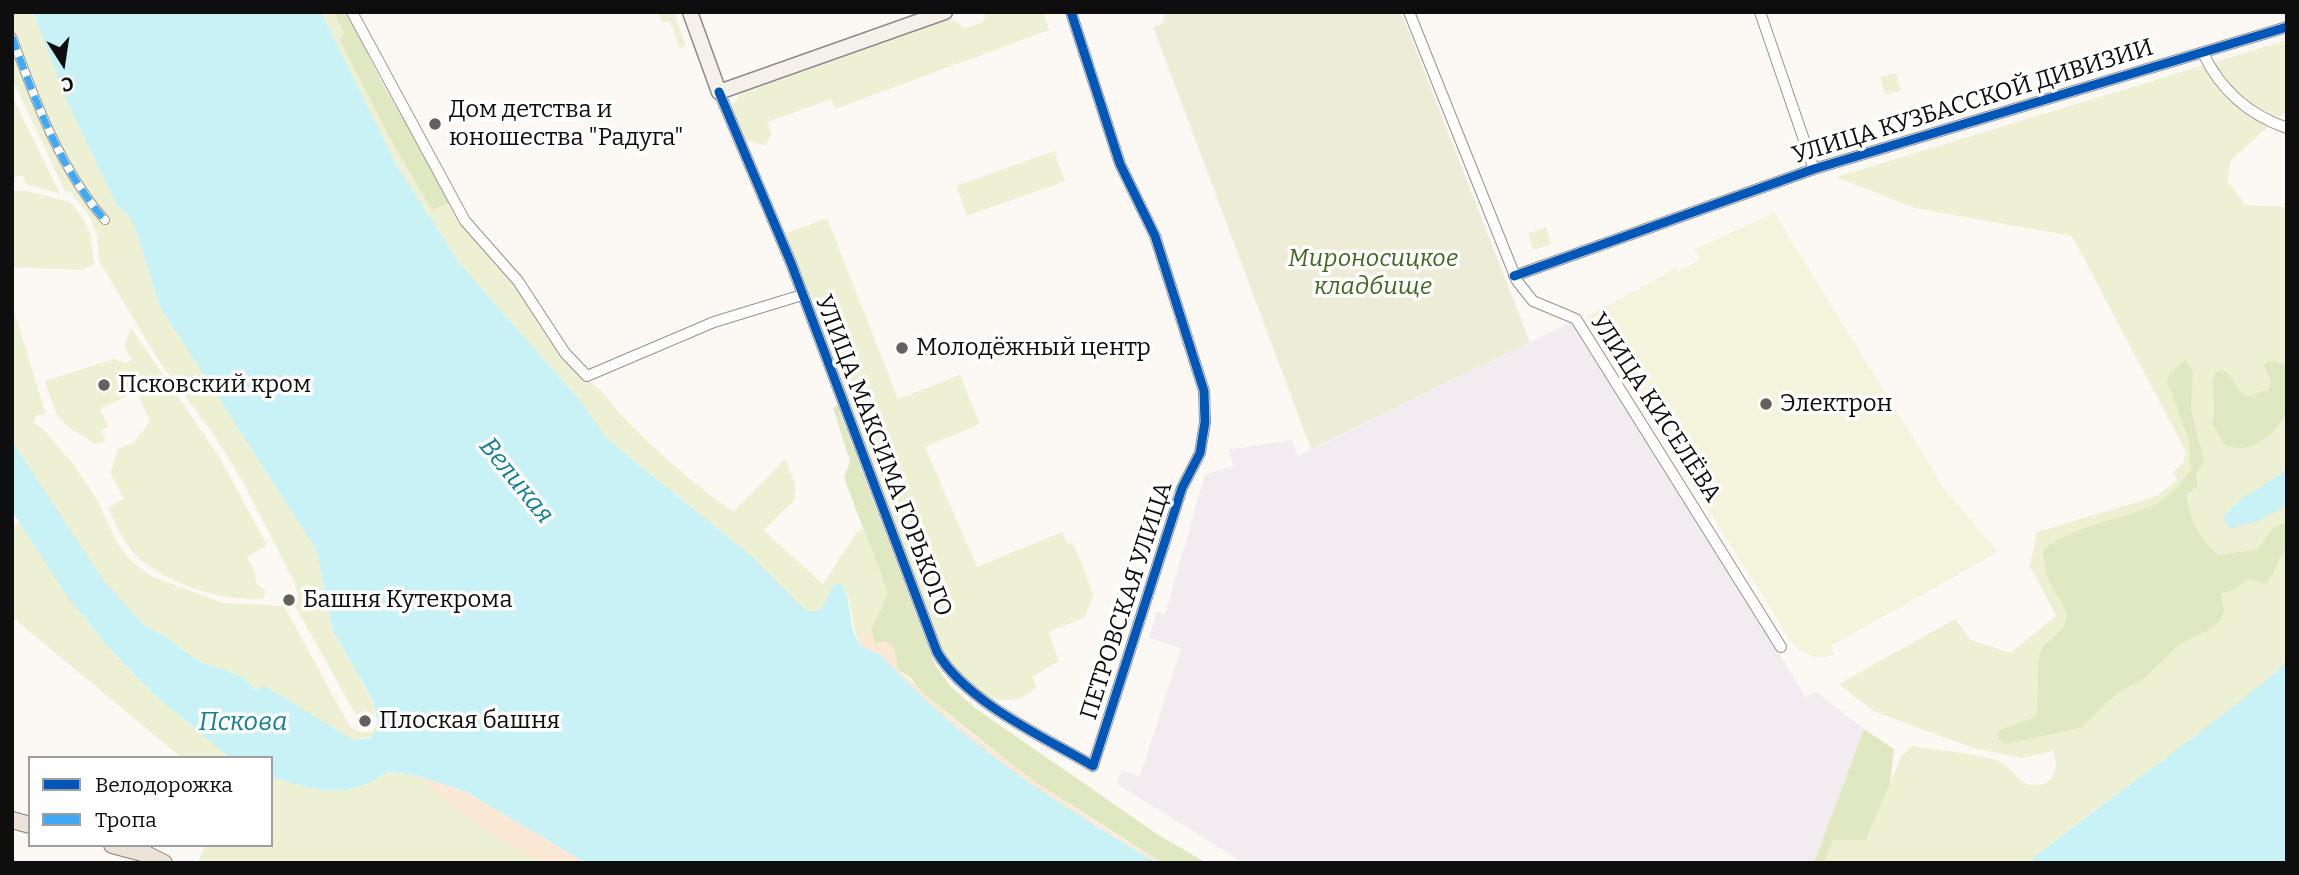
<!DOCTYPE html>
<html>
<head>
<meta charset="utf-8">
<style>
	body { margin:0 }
	#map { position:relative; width:2299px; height:875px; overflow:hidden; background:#fcf8f4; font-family:Bitter,serif }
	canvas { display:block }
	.frame { position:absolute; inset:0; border:14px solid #0e0e0e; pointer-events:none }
	.legend { position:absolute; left:28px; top:756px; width:245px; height:91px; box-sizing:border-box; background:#fff; border:2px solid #9f9f9f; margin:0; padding:9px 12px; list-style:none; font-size:21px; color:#0e0e0e }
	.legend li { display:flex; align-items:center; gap:14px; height:35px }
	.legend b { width:35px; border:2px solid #9f9f9f }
	.north { position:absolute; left:28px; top:28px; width:70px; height:70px; -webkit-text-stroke:5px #fff; paint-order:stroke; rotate:168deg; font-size:19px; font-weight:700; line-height:28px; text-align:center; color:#0e0e0e }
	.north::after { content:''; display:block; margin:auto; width:24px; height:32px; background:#0e0e0e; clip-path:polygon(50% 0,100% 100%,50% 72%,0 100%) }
</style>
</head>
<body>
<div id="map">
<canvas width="2299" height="875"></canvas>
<div class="frame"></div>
<ul class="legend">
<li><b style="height:9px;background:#0057b8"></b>Велодорожка</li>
<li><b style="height:9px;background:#3fa9f5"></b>Тропа</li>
</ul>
<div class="north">С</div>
</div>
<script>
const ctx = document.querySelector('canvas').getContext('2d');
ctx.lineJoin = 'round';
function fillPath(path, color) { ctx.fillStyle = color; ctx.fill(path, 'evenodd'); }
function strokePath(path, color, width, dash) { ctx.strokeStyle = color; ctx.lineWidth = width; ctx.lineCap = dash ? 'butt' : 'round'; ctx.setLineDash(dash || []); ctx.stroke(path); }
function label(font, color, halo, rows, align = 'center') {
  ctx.font = font + ' Bitter,serif'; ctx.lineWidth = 7; ctx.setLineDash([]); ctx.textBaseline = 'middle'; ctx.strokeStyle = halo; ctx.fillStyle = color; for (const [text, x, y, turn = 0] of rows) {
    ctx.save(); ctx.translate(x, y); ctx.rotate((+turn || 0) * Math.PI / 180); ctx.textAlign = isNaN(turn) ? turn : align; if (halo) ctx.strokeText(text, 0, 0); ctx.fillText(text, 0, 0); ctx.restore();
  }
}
fillPath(new Path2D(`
	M1571 322 1806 697 1816 692 1864 729 1814 863H1244L1117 784 1121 770 1140 776 1181 648 1149 638 1153 625 1156 612 1165 614 1205 475 1233 466 1229 450 1291 440 1298 456Z`), '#f2ecf0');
fillPath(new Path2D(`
	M12 12H33L68 104 117 206 127 214 135 227 160 307 317 551 332 629 372 701 376 717 366 710 356 715 294 604 298 594 293 580 242 480 214 435 157 358 99 261 97 235 89 215 69 191H65L12 78Z
	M321 12H333L344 32 340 41 393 144 432 210 449 203 461 224 515 283 583 377C603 389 613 407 629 423 662 456 695 485 733 512L785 459 796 486 794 501 763 530 823 584 857 532 863 529 888 593 871 630 857 640 849 599 842 584H833L824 605 814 613 805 610 749 554 606 438 583 404 460 264 398 168Z
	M658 12H674L686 46 680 48 670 21 662 23Z
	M986 12H1043L1049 30 835 109 831 99 767 122 772 133 766 145 742 140 731 109 740 94 951 19 966 28 983 22Z
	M2287 40V110L2231 160 2227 180 2245 205 2287 207V662L2231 711 2094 810 2027 863H1824L1833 840H1866L1901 757 1911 746C1939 751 1972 752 1998 761 2012 766 2018 785 2034 785 2055 786 2060 767 2053 751L2021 758 1973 748 1873 711 1839 684 1955 619 1971 640 2010 653 2056 616 2030 566 2037 532 2157 496 2177 480 2173 472 2183 463 2186 452 2072 236 1915 208 1836 177Z
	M1896 73 1901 90 1885 95 1880 77Z
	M12 96 55 184 60 194 26 184 23 176 15 177 12 181Z
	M1054 151 1065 181 967 216 956 186Z
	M12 191H26L70 202 84 220 91 237 94 264 82 270 12 267Z
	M827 218 898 399 960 375 980 424 925 447 977 567 1062 532 1067 544 1073 542 1093 594 1085 617 1048 632 1059 661 1032 677 1037 687C998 721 964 682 941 651L779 236Z
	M1546 227 1551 244 1533 250 1528 233Z
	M12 305 46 414 36 416 34 423 43 429 73 464 96 498 118 545 132 562 151 576 223 603 284 606 350 727 364 733 374 730 377 722 379 727 375 735 353 740 262 689 255 690 249 684 189 656 165 636 145 626 103 581 12 441Z
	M131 328 218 455 267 545 247 557 254 569 256 583 265 591 264 599C222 601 172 586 140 559 124 545 116 525 108 507L124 499 110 473 118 449 134 442 150 422 137 391 100 409 108 426 101 431 106 441 96 444C58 422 58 423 45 381L114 359 126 363 132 360 124 346Z
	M20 522C48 565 73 607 107 646 143 688 187 722 230 758H182L12 617V528Z
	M388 772 415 775 497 836 548 863 198 861 205 847 192 845H271V777C318 791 345 801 388 772Z`), '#edf0d3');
fillPath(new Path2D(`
	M333 12H347L381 81 449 196V203L432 210 393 144 340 41 344 32Z
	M2185 360 2193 371 2191 410 2204 461 2196 473 2197 487 2187 494C2188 518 2200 540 2218 555L2257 550 2273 528 2287 522V549C2275 559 2277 576 2264 584L2247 579 2234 590 2221 593 2224 611 2221 620 2207 631 2181 643 2141 681 2117 693 2080 728 2005 744 1998 739V731L2037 716C2038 703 2037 658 2041 650 2047 638 2066 634 2066 617 2067 605 2057 597 2052 587 2046 575 2044 564 2043 550 2075 525 2118 521 2155 505 2168 499 2181 482 2191 471L2189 440 2167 382 2169 374Z
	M2275 361 2287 365C2287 378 2290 396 2287 409 2282 429 2249 458 2227 445 2221 442 2216 428 2212 424 2217 403 2210 391 2214 374L2222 370C2234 374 2235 392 2248 397L2269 389 2271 380 2264 366 2266 362Z
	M837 405 935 665 951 687 975 708 1160 836 1207 863H1163L1145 852 1030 779 921 692 911 678 898 670 895 654 875 644 871 630 888 593 844 478 850 461 833 408Z
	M1864 729 1894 749 1890 783 1866 840H1833L1824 863H1814Z`), '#e0e8c1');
fillPath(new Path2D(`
	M871 630 875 643 886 641 894 647 898 670C919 687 937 706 958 723 1022 775 1092 822 1163 863H1157L1025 782 936 712 880 654 865 650 857 640Z
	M416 775 466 792 586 863C574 863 559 865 548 863 514 855 443 799 416 775Z`), '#fbe9d5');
fillPath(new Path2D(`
	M1166 12H1401L1530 342 1311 449 1153 27 1163 23Z`), '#edecd7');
fillPath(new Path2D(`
	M1774 213 1946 491 1998 552 1831 646 1835 654C1817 661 1806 656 1792 643L1586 317 1677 268 1678 272 1699 260 1695 249Z`), '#f4f4dd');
fillPath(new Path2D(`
	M33 12H321L398 168 460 264 583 404 606 438 749 554 805 610 814 612 824 605 833 584H842C852 601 848 622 857 640 863 652 875 649 883 657 962 744 1057 803 1157 863H586L466 792 415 775 388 772C345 801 318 791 271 777V758H230L151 692 107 646 67 596 12 511V441L103 580 145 626 165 636 198 661 243 677 255 690 265 686 353 740 370 738 379 728 373 701 332 629 317 551 160 307 135 227 127 214 117 206 68 104Z
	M2287 470V505L2258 521 2231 528 2224 520 2225 514 2241 499Z
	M2287 662V863H2027C2113 794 2204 734 2287 662Z`), '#c9f2f6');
const pedestrian = new Path2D(`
	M12 37C35 100 60 169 105 220`);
const minor = new Path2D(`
	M352 12 465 221 518 281 565 353 587 376 714 322 802 295
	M1409 12 1517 281 1533 301 1576 319 1781 647
	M1760 12 1814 169
	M2203 53C2220 89 2249 115 2287 128
	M719 92 791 263 937 652C966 702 1044 737 1093 766L1182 488 1200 453 1205 422 1204 391 1155 236 1120 164 1071 12
	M1514 276 1814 169 2287 27`);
const secondary = new Path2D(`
	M690 12 719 92 945 12`);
const primary = new Path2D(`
	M12 820 30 825
	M112 845 146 854 164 863`);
strokePath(pedestrian, '#959392', 10);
strokePath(minor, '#959392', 12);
strokePath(secondary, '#8c8a88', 17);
strokePath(primary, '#82817f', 18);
strokePath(pedestrian, '#fffefd', 8);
strokePath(minor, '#fffefd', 10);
strokePath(secondary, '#f5f0ea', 14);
strokePath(primary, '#ede3d9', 16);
strokePath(new Path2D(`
	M12 37C35 100 60 169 105 220`), '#3fa9f5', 7, [14, 7]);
strokePath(new Path2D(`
	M719 92 791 263 937 652C966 702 1044 737 1093 766L1182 488 1200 453 1205 422 1204 391 1155 236 1120 164 1071 12
	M1514 276 1814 169 2287 27`), '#0057b8', 9);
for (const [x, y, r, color] of [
	[435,124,7,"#61605e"],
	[902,348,7,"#61605e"],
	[104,385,7,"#61605e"],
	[1766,404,7,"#61605e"],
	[289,600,7,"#61605e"],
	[365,721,7,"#61605e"]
]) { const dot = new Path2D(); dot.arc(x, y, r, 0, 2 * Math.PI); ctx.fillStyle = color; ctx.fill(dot); strokePath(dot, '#fff', 2.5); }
label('24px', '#0e0e0e', '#fff', [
	["УЛИЦА КУЗБАССКОЙ ДИВИЗИИ",1973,102,-17],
	["УЛИЦА КИСЕЛЁВА",1655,408,57],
	["УЛИЦА МАКСИМА ГОРЬКОГО",883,456,69],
	["ПЕТРОВСКАЯ УЛИЦА",1127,601,-72]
]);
label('24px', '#0e0e0e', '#fff', [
	["Дом детства и",449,110],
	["юношества \"Радуга\"",449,138],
	["Молодёжный центр",916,348],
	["Псковский кром",118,385],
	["Электрон",1780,404],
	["Башня Кутекрома",303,600],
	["Плоская башня",379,721]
], 'left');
label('italic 24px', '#41681d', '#fff', [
	["Мироносицкое",1373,259],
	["кладбище",1373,287]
]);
label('italic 26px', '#158094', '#fff', [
	["Великая",516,481,51],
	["Пскова",243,723]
]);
</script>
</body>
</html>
